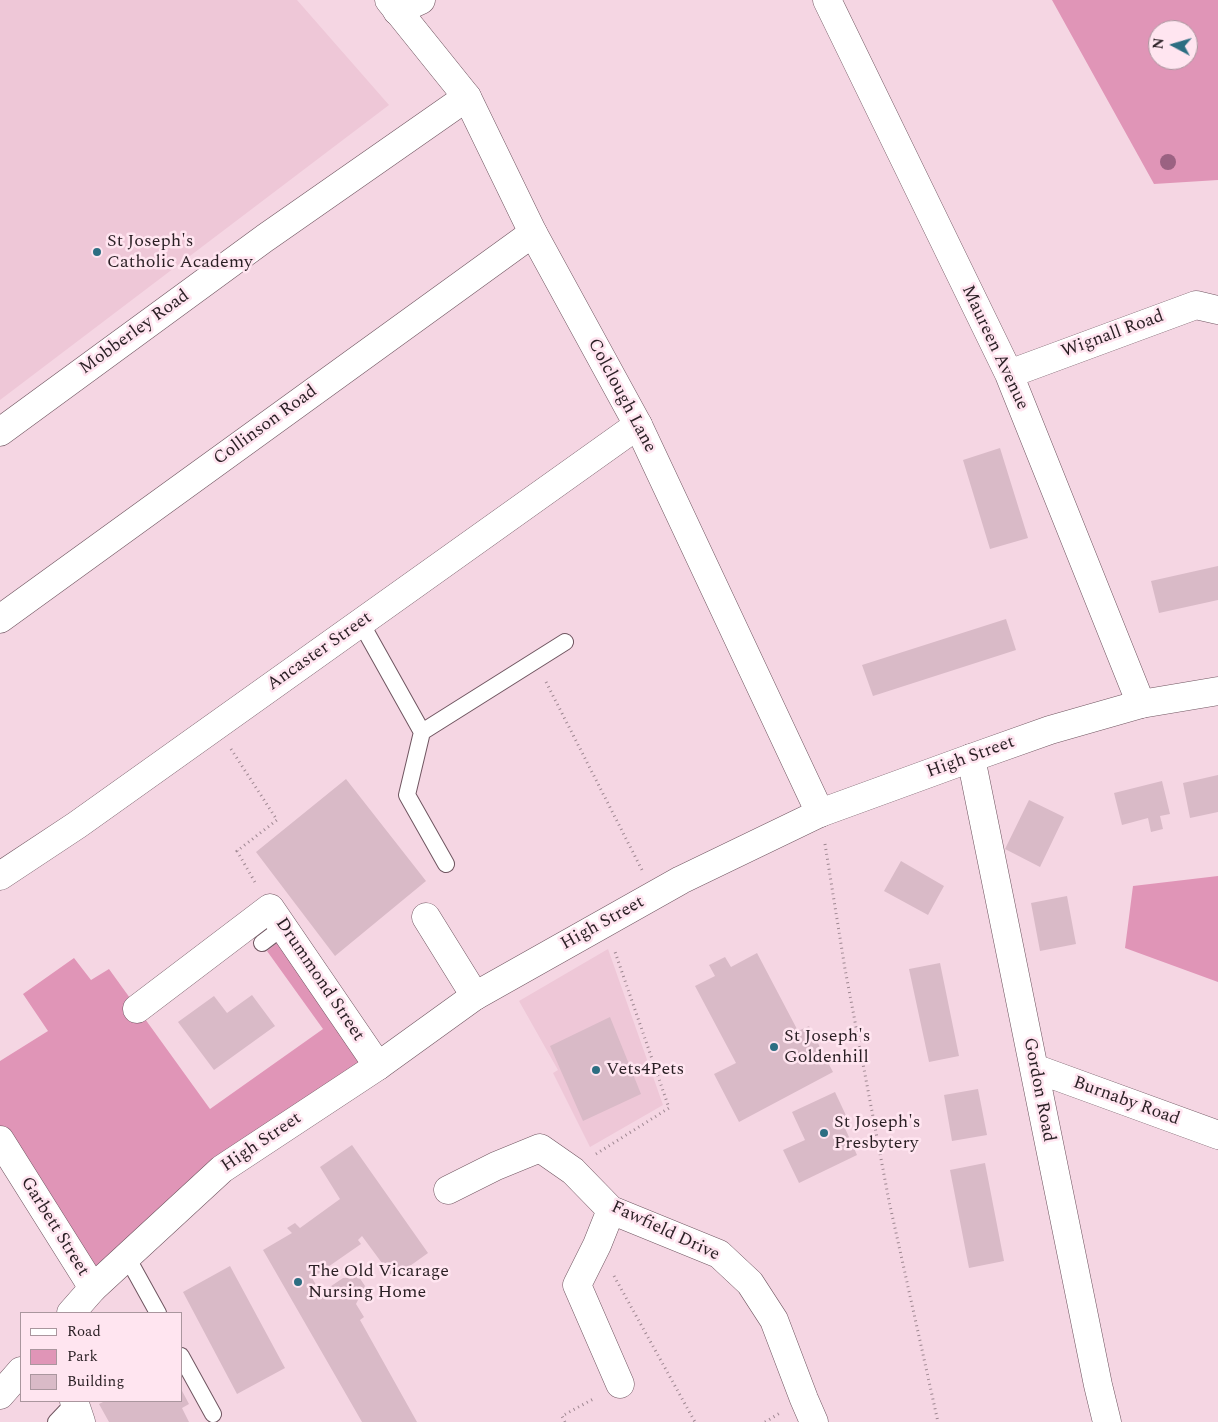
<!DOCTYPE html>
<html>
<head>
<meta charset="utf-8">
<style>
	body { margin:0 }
	#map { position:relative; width:1218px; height:1422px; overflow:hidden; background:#f5d6e3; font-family:Spectral,serif }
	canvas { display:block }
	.legend { position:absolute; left:20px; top:1312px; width:162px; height:90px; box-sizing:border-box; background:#ffe5f0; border:1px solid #aa969e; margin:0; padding:6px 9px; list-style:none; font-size:15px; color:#2a1f24 }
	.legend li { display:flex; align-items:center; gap:10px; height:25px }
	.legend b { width:25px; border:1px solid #aa969e }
	.north { position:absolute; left:1148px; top:20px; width:50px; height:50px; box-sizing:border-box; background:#ffe5f0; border:1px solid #aa969e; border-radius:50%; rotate:276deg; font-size:14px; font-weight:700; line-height:20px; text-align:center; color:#2a1f24 }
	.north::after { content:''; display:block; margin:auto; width:18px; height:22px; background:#2d6e82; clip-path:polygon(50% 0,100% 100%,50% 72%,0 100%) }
</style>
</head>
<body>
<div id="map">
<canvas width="1218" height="1422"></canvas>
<ul class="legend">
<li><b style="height:6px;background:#fff"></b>Road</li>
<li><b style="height:14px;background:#e095b7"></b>Park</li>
<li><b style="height:14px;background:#d9bac7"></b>Building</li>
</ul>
<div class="north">N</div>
</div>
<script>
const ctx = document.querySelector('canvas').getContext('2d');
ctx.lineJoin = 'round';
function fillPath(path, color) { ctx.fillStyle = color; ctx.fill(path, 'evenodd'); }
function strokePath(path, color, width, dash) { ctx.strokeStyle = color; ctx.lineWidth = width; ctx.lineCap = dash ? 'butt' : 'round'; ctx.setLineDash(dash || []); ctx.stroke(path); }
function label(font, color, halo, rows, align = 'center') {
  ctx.font = font + ' Spectral,serif'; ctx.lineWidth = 5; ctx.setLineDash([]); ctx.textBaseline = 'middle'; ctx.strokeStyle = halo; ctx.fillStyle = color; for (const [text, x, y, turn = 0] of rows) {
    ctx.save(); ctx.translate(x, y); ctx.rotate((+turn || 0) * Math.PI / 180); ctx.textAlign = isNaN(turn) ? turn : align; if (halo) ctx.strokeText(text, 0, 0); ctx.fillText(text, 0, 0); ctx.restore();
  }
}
fillPath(new Path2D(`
	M0 0H297L389 105 0 400Z
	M608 949 663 1105 590 1147 553 1073 558 1070 519 1001Z`), '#eec7d7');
fillPath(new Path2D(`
	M1052 0H1218V180L1154 184ZM1158 30H1188V60H1158Z
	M1218 876V982L1125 948 1133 886Z
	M288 934 372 1058 87 1279 0 1140V1061L48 1031 23 994 74 958 91 980 109 969 210 1109 323 1029 267 951Z`), '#e095b7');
fillPath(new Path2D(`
	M1000 448 1028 538 990 549 963 460Z
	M1218 566V600L1159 613 1151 581Z
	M1006 619 1016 650 873 696 862 665Z
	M1218 775V812L1190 818 1183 783Z
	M346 779 426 881 335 956 256 852Z
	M1162 781 1170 814 1160 816 1163 829 1151 832 1148 818 1122 825 1114 793Z
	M1029 800 1064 817 1040 867 1005 849Z
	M901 861 944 886 928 915 884 891Z
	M1067 896 1076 944 1040 951 1031 903Z
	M757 953 798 1031 809 1026 833 1072 739 1122 714 1074 736 1063 695 986 715 976 709 965 725 957 731 967Z
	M940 963 959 1056 929 1062 909 969Z
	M252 995 275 1026 214 1070 178 1022 214 996 227 1013Z
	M610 1017 641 1094 583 1121 550 1046Z
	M978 1089 987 1135 952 1141 944 1095Z
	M835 1092 850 1124 844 1126 857 1155 799 1183 783 1150 805 1140 792 1112Z
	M352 1145 428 1253 393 1278 362 1236 358 1240 361 1244 312 1278 321 1293 343 1278 359 1277 365 1286 356 1304 364 1317 360 1320 417 1422H362L263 1250 292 1233 287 1228 295 1223 300 1228 340 1199 320 1167Z
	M985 1163 1004 1261 969 1268 950 1170Z
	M230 1266 285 1368 237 1394 183 1292Z
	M181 1389 189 1404 182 1408 189 1422H109L99 1404 105 1401H181Z`), '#d9bac7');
const service = new Path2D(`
	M361 623 422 732 565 642
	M422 732 407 795 446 864
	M262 943 283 927
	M127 1257 158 1313
	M181 1356 213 1414
	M56 1422 75 1402`);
const minor = new Path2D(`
	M827 0 1009 374 1141 704
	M397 11 421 0
	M1009 374 1196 305 1218 310
	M0 432 265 238 467 97
	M0 619 533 233
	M971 758 1098 1385 1107 1422
	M0 876 77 825 638 425
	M426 917 475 996
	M137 1009 270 908 378 1066
	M1034 1068 1218 1135
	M0 1140 93 1288
	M448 1190 496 1166 540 1148 573 1171 611 1210 719 1254 750 1283 774 1320 804 1399 814 1422
	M611 1210 597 1245 577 1285 620 1384
	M74 1401 81 1422`);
const tertiary = new Path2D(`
	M389 0 467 97 533 233 638 425 820 813`);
const primary = new Path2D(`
	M71 1313 93 1288 222 1169 378 1066 475 996 681 880 820 813 971 758 1050 730 1141 704 1218 691
	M0 1395 21 1371`);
strokePath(service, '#6f5560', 18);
strokePath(minor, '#6f5560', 29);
strokePath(tertiary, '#6f5560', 29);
strokePath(primary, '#6f5560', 29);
strokePath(new Path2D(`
	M546 682 642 870
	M231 749 277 820 237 851 256 884
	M825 844 845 969 889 1201 938 1422
	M596 1154 669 1108 614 949
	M614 1276 695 1422
	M565 1422 562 1416 595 1398
	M765 1422 780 1413`), '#9e8791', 3, [1, 4]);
strokePath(service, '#fff', 16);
strokePath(minor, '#fff', 28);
strokePath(tertiary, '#fff', 28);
strokePath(primary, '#fff', 28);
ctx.fillStyle = '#9b6282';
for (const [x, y] of [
	[1168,162]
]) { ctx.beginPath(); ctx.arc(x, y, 8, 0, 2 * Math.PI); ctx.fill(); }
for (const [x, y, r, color] of [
	[97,252,5,"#2d6e82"],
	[774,1047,5,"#2d6e82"],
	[596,1070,5,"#2d6e82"],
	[824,1133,5,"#2d6e82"],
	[298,1282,5,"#2d6e82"]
]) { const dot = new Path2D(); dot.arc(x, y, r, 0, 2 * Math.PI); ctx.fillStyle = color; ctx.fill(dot); strokePath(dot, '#ffe5f0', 2); }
label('18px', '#2a1f24', '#ffe5f0', [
	["St Joseph's",107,242],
	["Catholic Academy",107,263],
	["St Joseph's",784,1037],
	["Goldenhill",784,1058],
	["Vets4Pets",606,1070],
	["St Joseph's",834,1123],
	["Presbytery",834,1144],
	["The Old Vicarage",308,1272],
	["Nursing Home",308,1293]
], 'left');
label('18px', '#2a1f24', '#ffe5f0', [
	["Mobberley Road",135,333,-36],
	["Wignall Road",1113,335,-20],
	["Maureen Avenue",994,348,65],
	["Colclough Lane",621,396,62],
	["Collinson Road",266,426,-36],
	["Ancaster Street",320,652,-35],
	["High Street",971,758,-20],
	["High Street",603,924,-29],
	["Drummond Street",319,980,56],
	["Gordon Road",1038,1090,79],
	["Burnaby Road",1126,1102,20],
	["High Street",262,1143,-34],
	["Garbett Street",54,1227,58],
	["Fawfield Drive",665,1232,25]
]);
</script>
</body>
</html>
